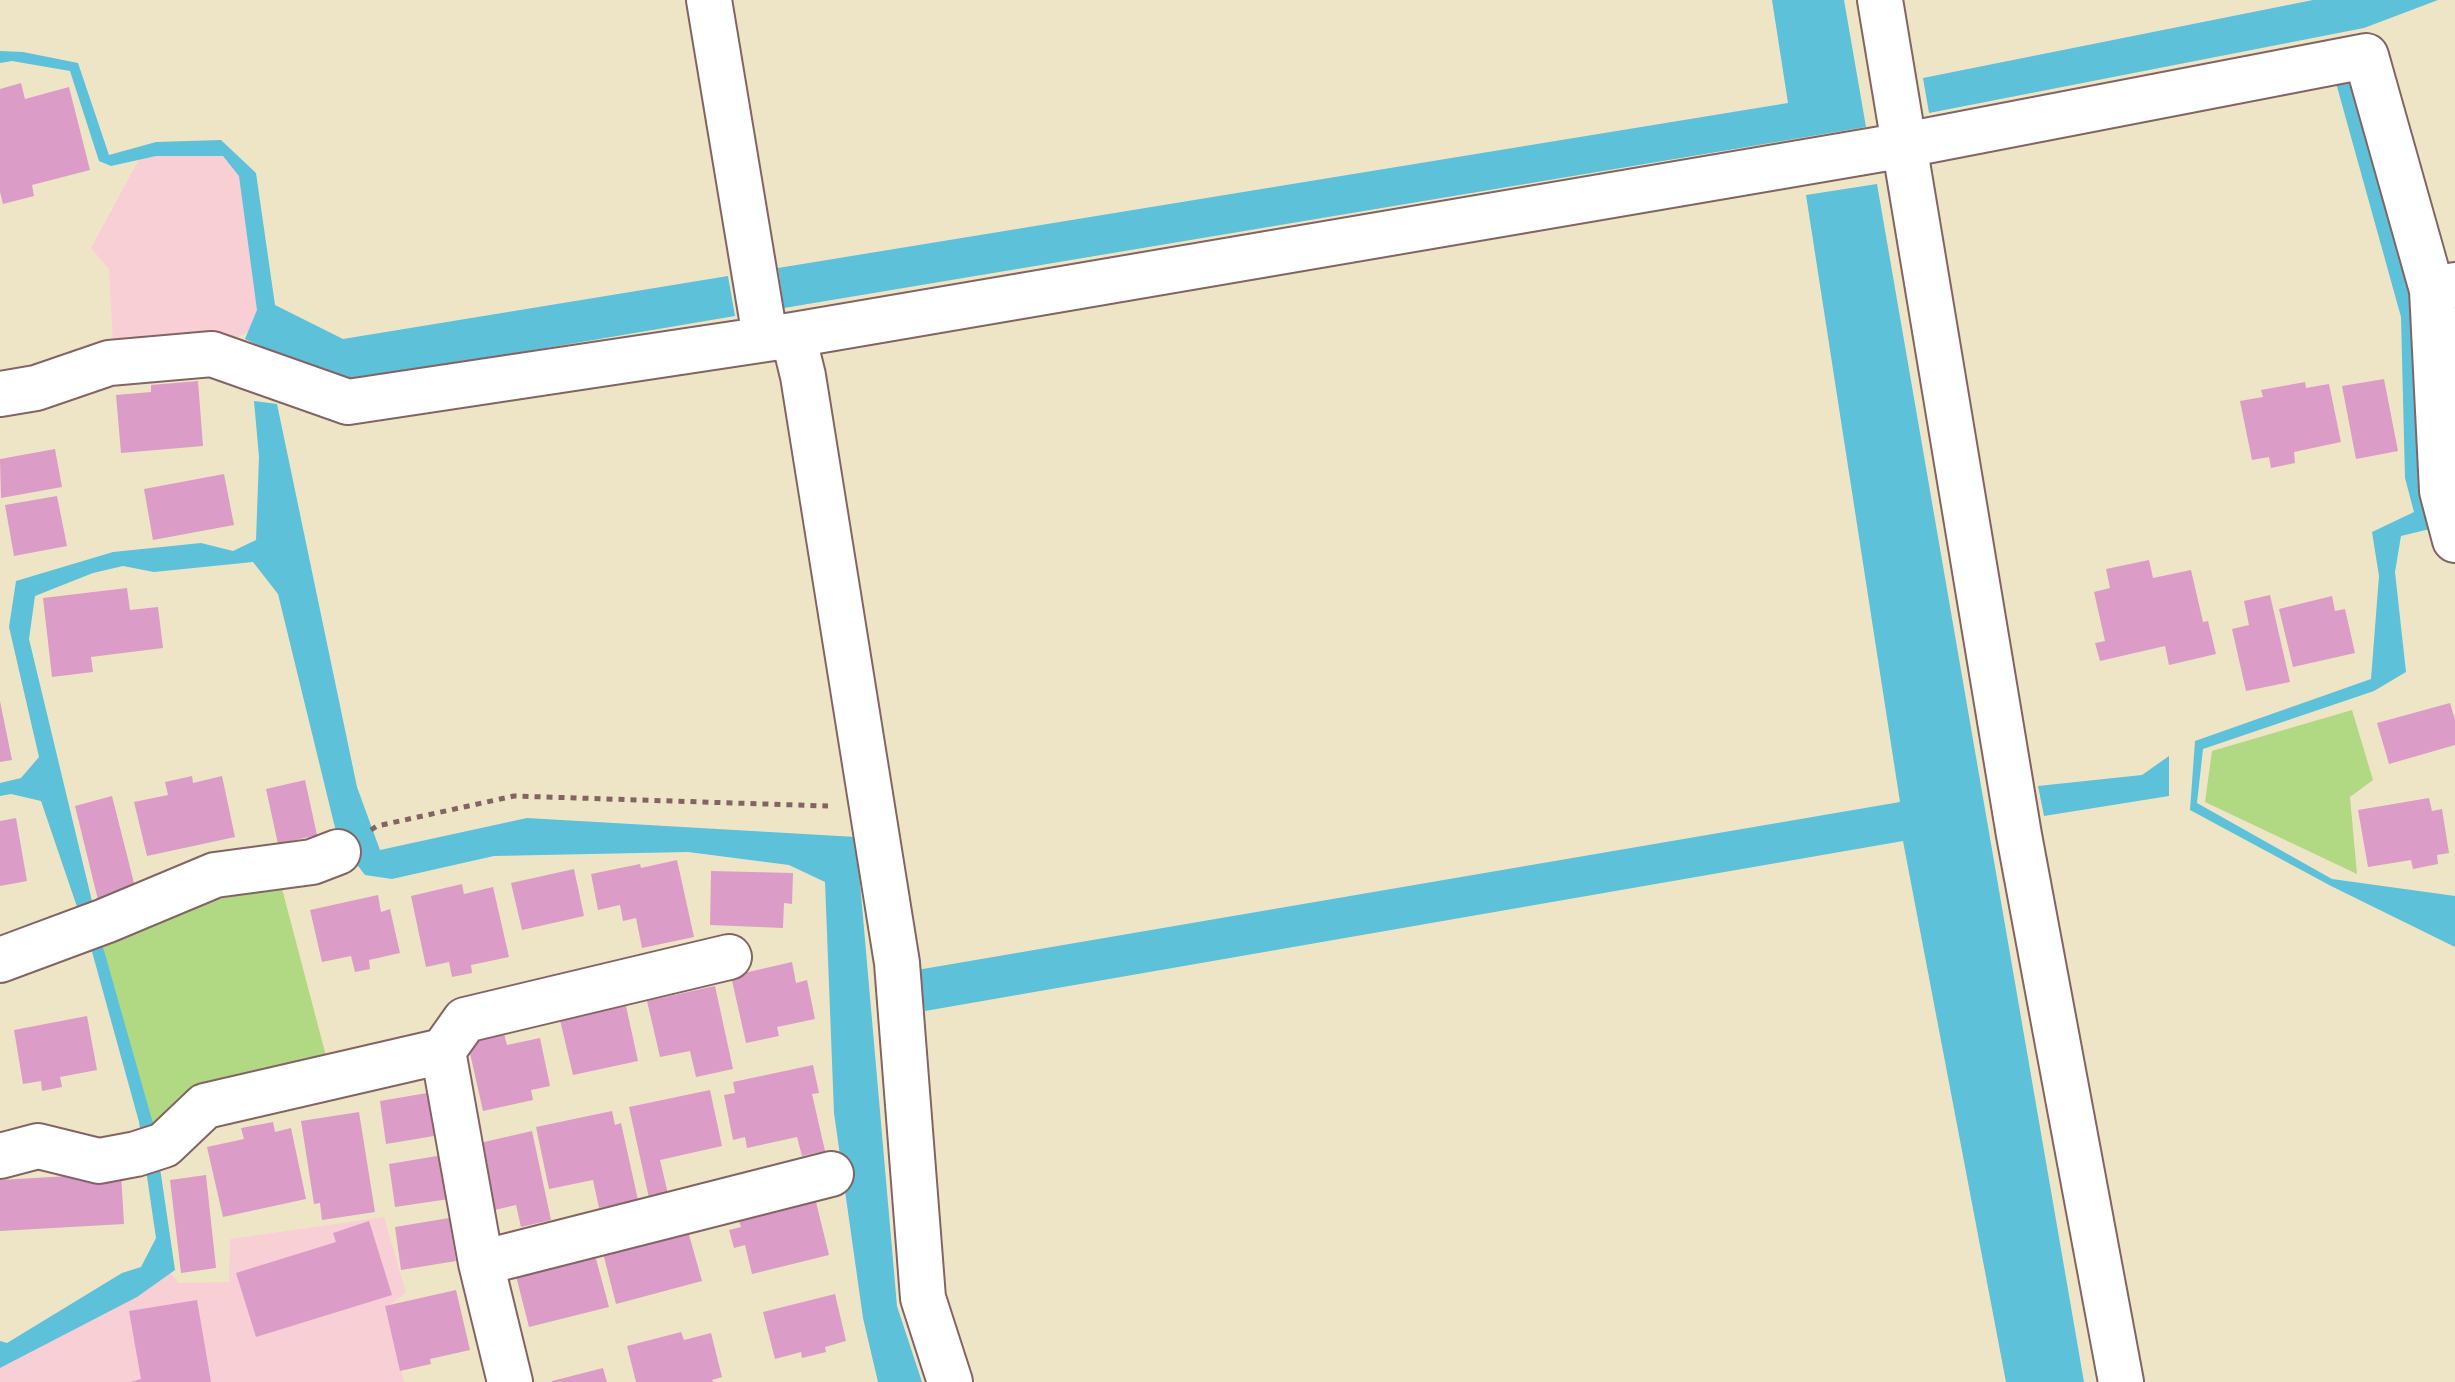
<!DOCTYPE html>
<html>
<head>
<meta charset="utf-8">
<style>
	body { margin:0 }
	canvas { display:block; background:#eee5c7 }
</style>
</head>
<body>
<canvas width="2455" height="1382"></canvas>
<script>
const ctx = document.querySelector('canvas').getContext('2d');
ctx.lineJoin = 'round';
function fillPath(path, color) { ctx.fillStyle = color; ctx.fill(path, 'evenodd'); }
function strokePath(path, color, width, dash) { ctx.strokeStyle = color; ctx.lineWidth = width; ctx.lineCap = dash ? 'butt' : 'round'; ctx.setLineDash(dash || []); ctx.stroke(path); }
fillPath(new Path2D(`
	M226 148 246 171 269 321 227 343 113 344 109 269 91 248 142 154Z
	M384 1217 406 1293 385 1308 404 1382H0V1353L163 1265 179 1283 229 1282 230 1239Z`), '#f7cfd5');
fillPath(new Path2D(`
	M2352 710 2373 780 2350 797 2357 874 2205 802 2212 751Z
	M280 881 326 1056 149 1128 92 937Z`), '#b1d883');
fillPath(new Path2D(`
	M1772 0H1844L1866 127 784 308 778 268 1788 103Z
	M2313 0H2438L2364 28 1929 113 1923 78Z
	M0 51 23 52 78 63 109 155 156 142 221 140 256 173 275 305 343 339 728 276 735 316 340 383 245 339 257 310 239 176 223 156H156L111 166 99 161 70 71 12 61 0 63Z
	M2353 77 2417 310 2434 528 2401 536 2395 572 2406 672 2374 691 2203 749 2197 803 2332 879 2455 896V947L2331 886 2190 810 2195 741 2371 679 2379 576 2372 532 2414 512 2405 478 2401 317 2336 83Z
	M1877 184 2084 1382H2006L1903 841 925 1011 917 970 1900 802 1806 195Z
	M254 401 277 404 357 787 380 850 527 818 856 837 897 1306 922 1382H878L863 1318 834 1113 825 882 789 865 688 852 494 856 392 879 365 875 338 840 278 594 253 562 154 572 123 566 93 573 35 596 29 639 103 947 154 1127 175 1270 137 1297 0 1368V1341L7 1343 122 1273 141 1267 156 1238 139 1122 91 948 41 801 11 794 0 796V783L21 778 39 757 9 627 16 581 113 552 201 543 233 551 256 540 259 457Z
	M2169 756V796L2044 816 2038 786 2142 775Z`), '#5dc1da');
fillPath(new Path2D(`
	M21 83 25 99 69 87 90 170 32 185 34 196 3 204 0 192V89Z
	M2384 379 2398 451 2356 459 2342 386Z
	M198 381 203 446 121 453 116 395 151 392V385Z
	M2305 382 2306 388 2329 384 2341 442 2294 452 2295 463 2271 468 2269 457 2252 460 2240 401 2263 397 2261 390Z
	M55 449 62 487 1 498 0 459Z
	M224 474 234 525 153 540 144 489Z
	M57 496 67 546 14 556 5 505Z
	M2149 560 2153 578 2191 570 2203 622 2208 621 2216 654 2169 665 2165 646 2100 661 2095 643 2105 641 2094 592 2110 588 2106 569Z
	M127 588 130 610 158 607 163 648 91 657 93 672 52 677 43 598Z
	M2270 595 2290 682 2246 691 2232 629 2249 625 2244 601Z
	M2332 596 2335 611 2345 609 2355 653 2293 667 2279 609Z
	M0 701 12 760 0 762Z
	M2450 703 2455 720V745L2389 764 2377 723Z
	M192 776 193 783 222 776 235 837 147 856 134 802 168 795 165 782Z
	M305 780 317 835 278 844 266 789Z
	M112 796 136 891 98 900 75 806Z
	M2429 798 2432 811 2442 809 2449 853 2437 855 2438 864 2413 869 2411 860 2368 867 2358 810Z
	M16 818 27 881 0 886V821Z
	M677 860 694 937 642 948 636 918 623 921 620 905 598 910 591 874 640 864 641 868Z
	M574 869 584 916 522 930 511 883Z
	M711 871 793 873 792 904 784 903 783 928 710 925Z
	M462 884 464 894 493 887 509 957 471 965 472 973 452 977 449 962 426 967 411 896Z
	M378 895 381 912 390 909 400 953 369 960 370 969 355 972 351 956 322 962 310 910Z
	M792 962 796 983 807 980 815 1019 777 1027 779 1036 746 1043 731 976Z
	M715 986 733 1069 696 1077 690 1051 660 1057 647 1001Z
	M626 1006 638 1061 573 1075 560 1020Z
	M87 1016 97 1070 60 1077 62 1087 42 1091 41 1081 23 1084 14 1030Z
	M504 1033 507 1045 540 1038 550 1086 531 1090 533 1100 483 1111 467 1040Z
	M813 1065 819 1093 812 1094 825 1151 802 1156 797 1137 747 1148 745 1137 733 1140 724 1095 735 1093 733 1082Z
	M710 1090 722 1146 660 1160 668 1194 649 1198 629 1107Z
	M433 1092 440 1135 386 1144 380 1101Z
	M612 1111 615 1125 621 1123 638 1200 599 1208 593 1180 549 1189 536 1127Z
	M359 1112 375 1212 322 1220 320 1203 314 1204 301 1121Z
	M273 1122 275 1132 291 1128 306 1199 223 1217 207 1147 244 1139 241 1128Z
	M532 1131 551 1220 521 1227 516 1205 486 1212 471 1145Z
	M443 1155 449 1199 395 1207 389 1164Z
	M121 1173 124 1224 0 1231V1180Z
	M206 1175 216 1268 181 1273 170 1180Z
	M787 1198 789 1209 816 1202 829 1255 752 1274 745 1245 734 1248 729 1230 741 1227 738 1218Z
	M449 1218 456 1261 401 1270 395 1227Z
	M369 1221 392 1295 256 1337 236 1273 336 1242 333 1233Z
	M688 1231 702 1281 616 1304 603 1253Z
	M595 1255 609 1307 529 1327 516 1276Z
	M456 1290 470 1350 430 1359 431 1364 400 1371 385 1306Z
	M835 1294 846 1341 825 1347 826 1352 802 1358 801 1352 775 1359 763 1312Z
	M197 1300 211 1382H131L141 1379 129 1311Z
	M681 1332 684 1340 711 1333 722 1377 712 1380 713 1382H636L627 1346Z
	M603 1368 607 1382H552V1381Z`), '#db9cc8');
const minor = new Path2D(`
	M709 0 765 337
	M1880 0 2019 835 2121 1382
	M2432 290 2442 491 2455 540
	M793 335 803 376 897 963 923 1298 950 1382
	M0 394 36 388 109 363 212 354 348 402 793 335 1905 145 2366 56 2432 290 2455 285
	M0 960 105 921 215 875 312 862 338 852
	M443 1051 481 1263 510 1382
	M0 1156 38 1146 99 1161 136 1154 164 1145 205 1106 443 1051 465 1020 729 957
	M481 1263 831 1174`);
strokePath(minor, '#836462', 48);
strokePath(new Path2D(`
	M371 830 377 826 514 796 828 806`), '#836462', 5, [6, 6]);
strokePath(minor, '#fff', 44);
</script>
</body>
</html>
